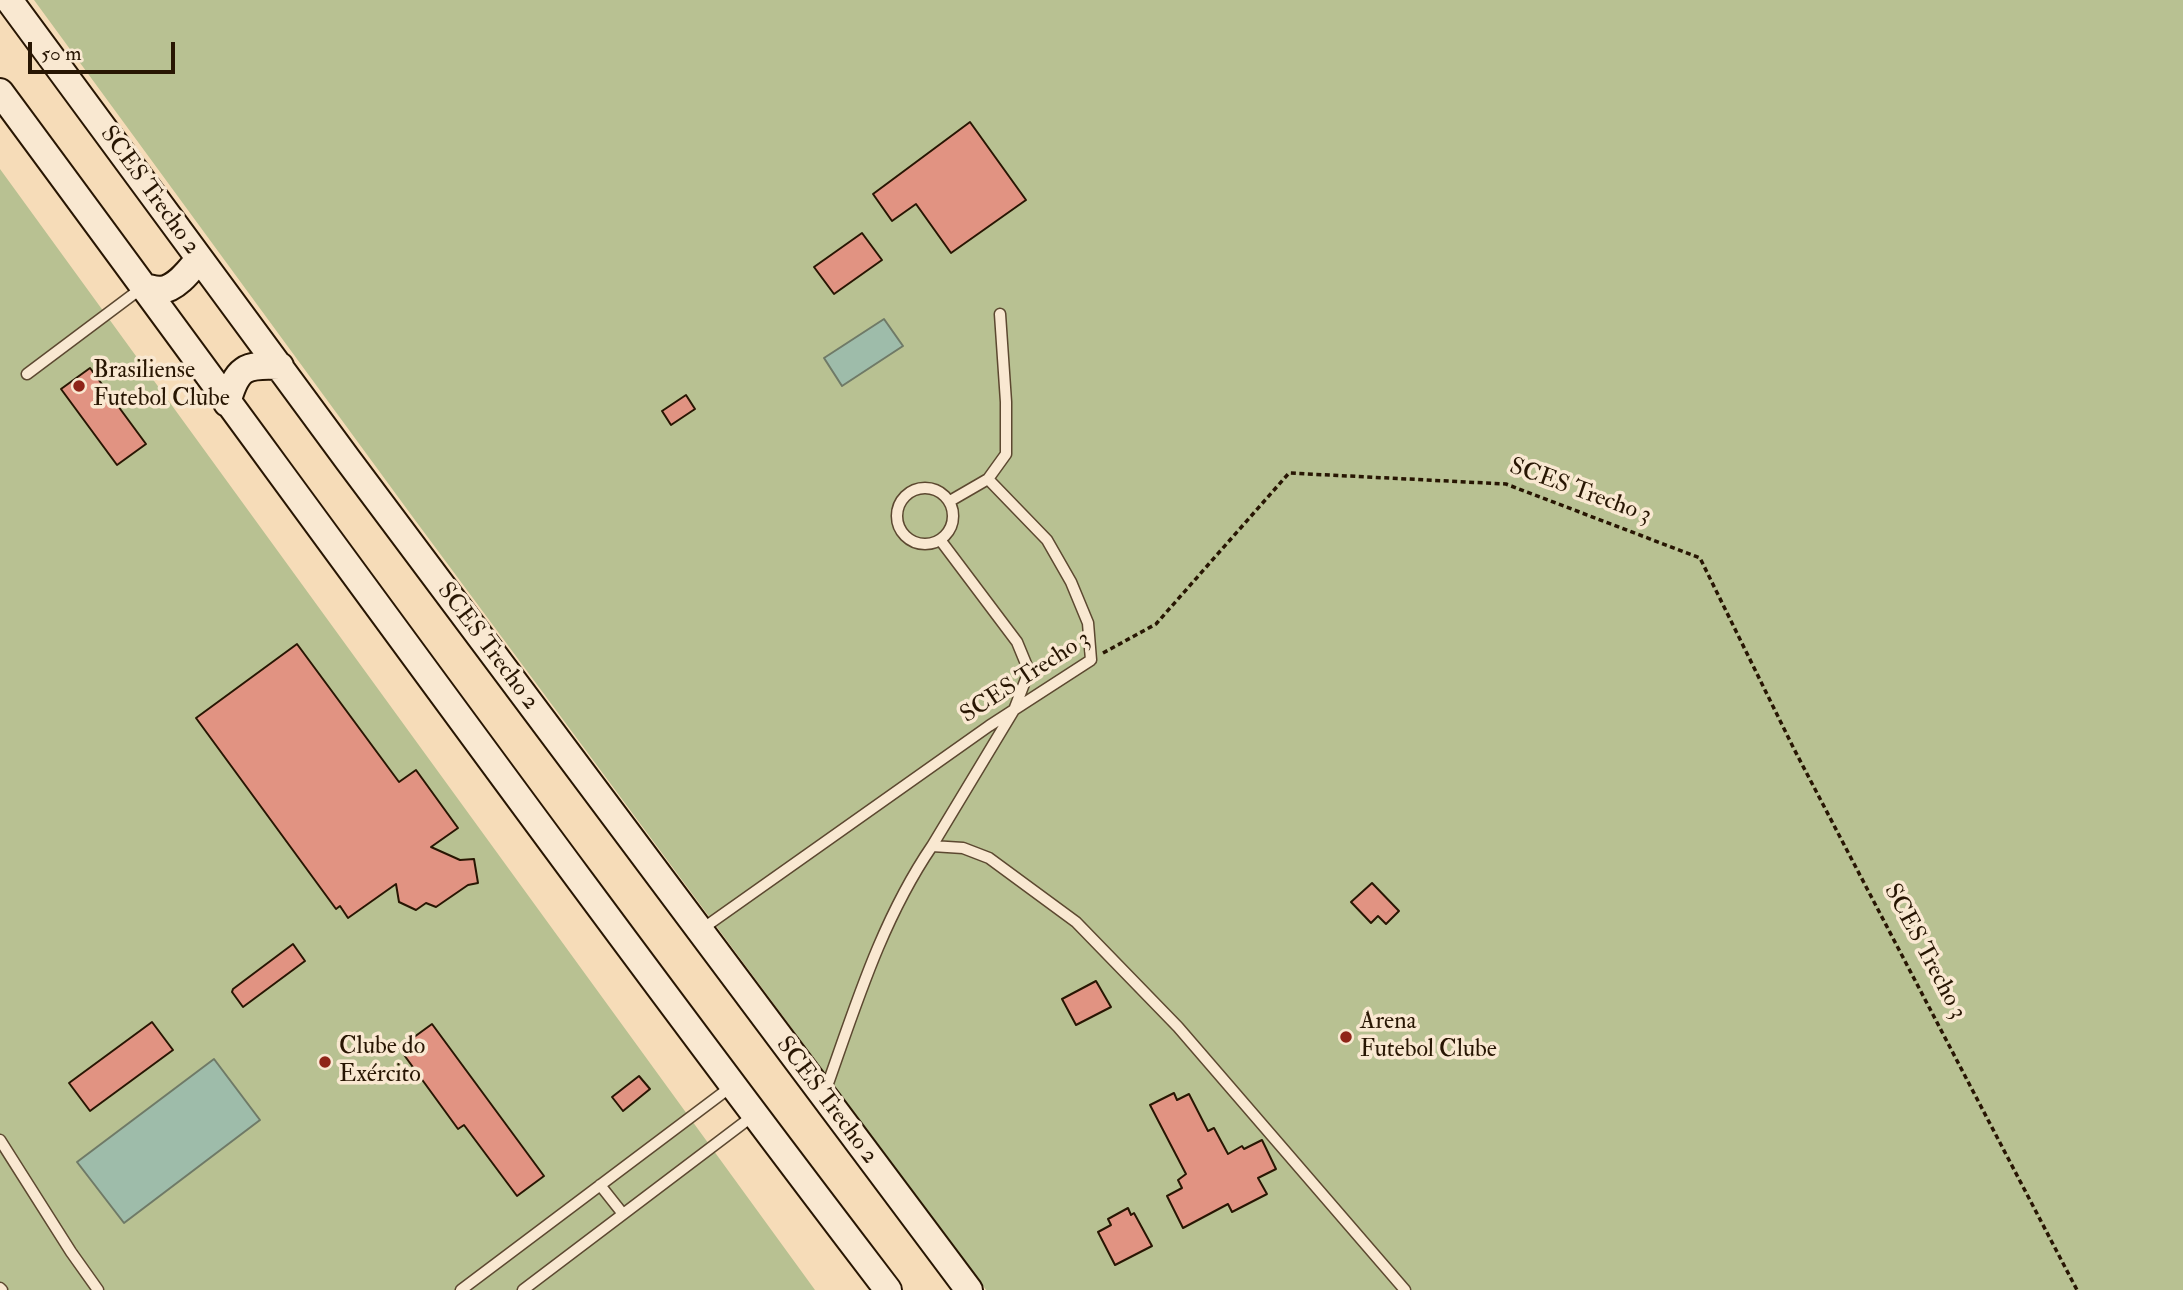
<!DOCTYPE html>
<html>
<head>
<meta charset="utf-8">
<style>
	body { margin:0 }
	#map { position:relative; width:2183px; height:1290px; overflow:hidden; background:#f6dcb8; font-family:"IM FELL Double Pica",serif }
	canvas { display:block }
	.scale { position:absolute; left:28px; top:42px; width:147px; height:32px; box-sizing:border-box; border:4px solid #281603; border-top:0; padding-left:9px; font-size:21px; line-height:24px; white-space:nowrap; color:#281603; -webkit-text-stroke:5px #f9e8d1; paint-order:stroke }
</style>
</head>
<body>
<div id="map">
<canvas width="2183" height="1290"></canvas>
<div class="scale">50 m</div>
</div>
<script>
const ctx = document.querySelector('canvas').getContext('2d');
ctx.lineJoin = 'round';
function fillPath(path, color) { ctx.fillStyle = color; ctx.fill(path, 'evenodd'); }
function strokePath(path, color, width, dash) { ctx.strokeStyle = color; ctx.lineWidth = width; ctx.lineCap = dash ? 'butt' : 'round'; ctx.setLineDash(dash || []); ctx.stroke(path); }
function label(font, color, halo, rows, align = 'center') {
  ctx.font = font + ' "IM FELL Double Pica",serif'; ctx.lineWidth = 7; ctx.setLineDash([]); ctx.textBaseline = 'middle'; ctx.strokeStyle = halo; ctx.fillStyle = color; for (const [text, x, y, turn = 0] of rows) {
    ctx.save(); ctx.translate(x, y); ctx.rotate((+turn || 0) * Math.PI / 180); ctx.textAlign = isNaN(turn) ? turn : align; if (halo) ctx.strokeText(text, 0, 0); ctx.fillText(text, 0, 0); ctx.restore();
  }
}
fillPath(new Path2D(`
	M34 0H2183V1290H986L412 516Z
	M0 169 815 1290H0Z`), '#b8c192');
const water = new Path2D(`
	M884 319 903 346 842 386 824 358Z
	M214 1059 260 1120 124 1223 77 1162Z`);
fillPath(water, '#9ebcaa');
strokePath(water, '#6f7a67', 2);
const building = new Path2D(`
	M970 122 1026 200 951 253 916 204 892 221 873 194Z
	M862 233 882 260 834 294 814 267Z
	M90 368 146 444 117 465 61 389Z
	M686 395 695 409 671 425 662 411Z
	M297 644 399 782 416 770 458 828 431 847 460 860 474 859 478 883 468 885 436 907 426 903 416 910 399 902 396 884 348 918 340 906 336 909 196 718Z
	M1372 883 1399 911 1386 924 1378 916 1371 923 1351 902Z
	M293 944 305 961 243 1007 232 992 233 989Z
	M1096 981 1111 1007 1076 1025 1062 999Z
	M152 1022 173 1050 90 1111 69 1083Z
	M432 1024 544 1176 517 1196 464 1125 458 1129 399 1048Z
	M639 1076 650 1089 623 1111 612 1097Z
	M1174 1093 1177 1100 1189 1094 1208 1131 1214 1128 1228 1154 1242 1146 1244 1149 1262 1140 1276 1169 1258 1178 1267 1194 1232 1212 1228 1204 1183 1228 1167 1196 1182 1188 1178 1180 1186 1174 1150 1105Z
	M1128 1208 1131 1215 1134 1213 1152 1246 1115 1265 1098 1232 1111 1225 1108 1219Z`);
fillPath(building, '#e19382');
strokePath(building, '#281603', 2);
const lane = new Path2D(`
	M27 374 143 287
	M897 516a28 28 0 1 1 56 0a28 28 0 1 1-56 0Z
	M950 501 988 479 1006 454V402L1000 314
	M932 846 1014 710 1029 671 1017 642 941 541
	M702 929 989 726 1091 660 1088 623 1071 582 1047 540 988 479
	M825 1092C855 1008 881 921 932 846L963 848 989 858 1076 922 1178 1027 1405 1290
	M0 1140 71 1252 98 1290
	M600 1185 623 1214
	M0 1288 2 1290
	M461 1290 732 1086
	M523 1290 754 1115`);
const secondary = new Path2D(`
	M9 0 348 460 969 1290
	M0 92C296 492 586 895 888 1290
	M143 287C148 288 156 290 161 290 177 288 190 270 199 259
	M227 403C237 368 244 364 280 366`);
strokePath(lane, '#5c4830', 13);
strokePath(secondary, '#281603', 30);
strokePath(new Path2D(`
	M1103 653 1156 624 1289 473 1506 484 1700 558 1794 749 2077 1290`), '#281603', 3.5, [5, 3.5]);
strokePath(lane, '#f9e8d1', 10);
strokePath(secondary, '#f9e8d1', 26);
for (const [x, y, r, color] of [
	[79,386,7,"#8f2418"],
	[1346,1037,7,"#8f2418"],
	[325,1062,7,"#8f2418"]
]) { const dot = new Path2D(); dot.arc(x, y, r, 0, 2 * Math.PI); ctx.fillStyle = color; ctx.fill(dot); strokePath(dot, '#f9e8d1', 2.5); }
label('24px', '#281603', '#f9e8d1', [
	["SCES Trecho 2",149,191,54],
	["SCES Trecho 3",1580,492,20],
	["SCES Trecho 2",487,647,53],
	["SCES Trecho 3",1026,678,-33],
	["SCES Trecho 3",1924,952,62],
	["SCES Trecho 2",826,1101,53]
]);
label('24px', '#281603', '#f9e8d1', [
	["Brasiliense",93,372],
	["Futebol Clube",93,400],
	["Arena",1360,1023],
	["Futebol Clube",1360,1051],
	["Clube do",339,1048],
	["Exército",339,1076]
], 'left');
</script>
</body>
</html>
